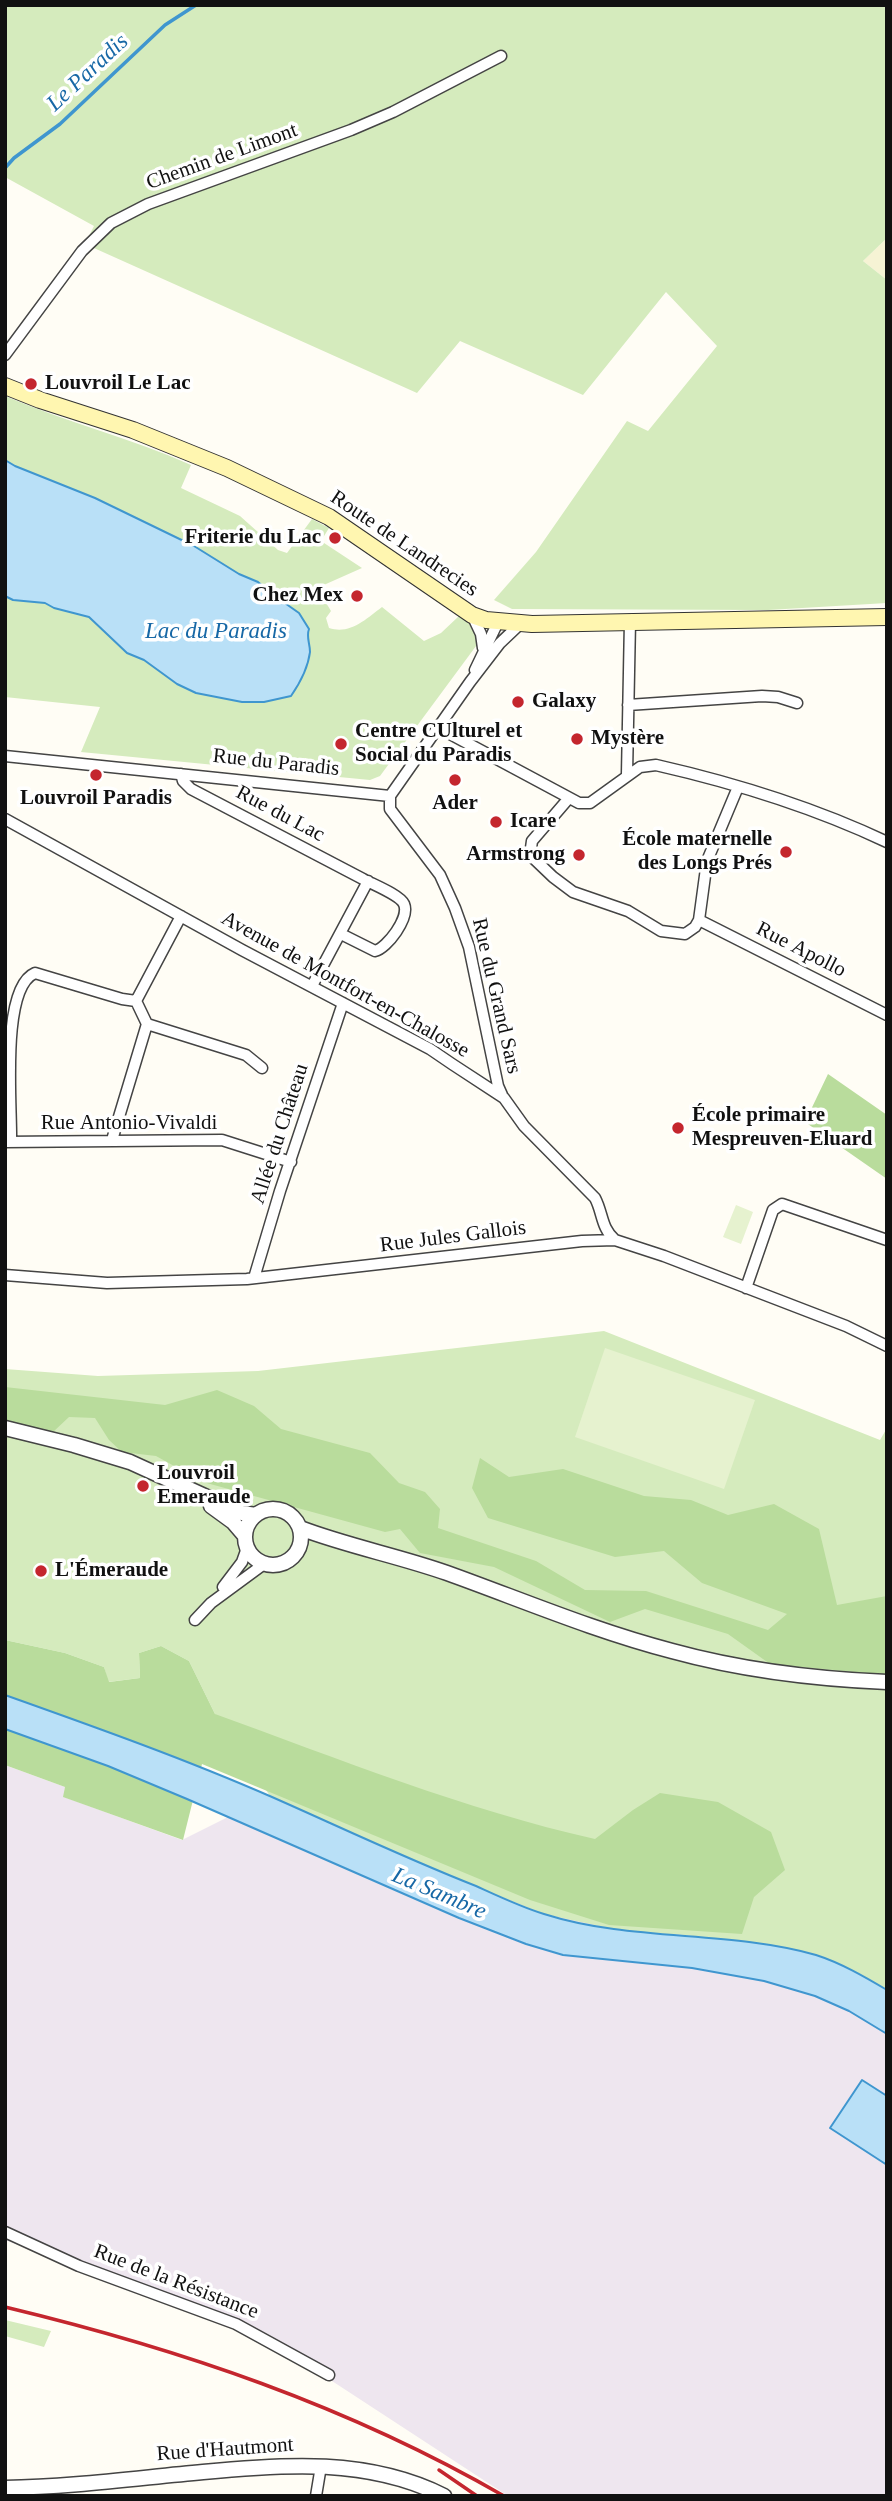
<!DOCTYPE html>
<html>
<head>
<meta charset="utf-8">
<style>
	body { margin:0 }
	#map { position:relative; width:892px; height:2501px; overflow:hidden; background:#fffdf5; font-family:"Times New Roman",serif }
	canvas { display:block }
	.frame { position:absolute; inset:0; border:7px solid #111; pointer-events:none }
</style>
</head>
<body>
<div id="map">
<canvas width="892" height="2501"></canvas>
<div class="frame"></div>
</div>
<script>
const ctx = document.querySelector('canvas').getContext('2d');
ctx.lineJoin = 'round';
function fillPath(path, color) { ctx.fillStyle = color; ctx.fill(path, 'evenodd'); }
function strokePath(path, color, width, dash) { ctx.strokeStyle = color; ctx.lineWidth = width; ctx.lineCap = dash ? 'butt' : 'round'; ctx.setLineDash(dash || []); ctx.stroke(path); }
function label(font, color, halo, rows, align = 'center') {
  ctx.font = font + ' "Times New Roman",serif'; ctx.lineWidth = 7; ctx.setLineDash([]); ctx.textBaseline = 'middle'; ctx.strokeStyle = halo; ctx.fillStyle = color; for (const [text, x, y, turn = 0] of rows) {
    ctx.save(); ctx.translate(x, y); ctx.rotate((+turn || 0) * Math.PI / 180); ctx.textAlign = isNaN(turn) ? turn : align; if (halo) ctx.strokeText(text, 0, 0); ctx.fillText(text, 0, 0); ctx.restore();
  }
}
fillPath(new Path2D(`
	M5 1765 65 1787 64 1797 182 1840 270 1796 422 1865 887 1990V2496H508L332 2381 255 2338 196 2312 5 2240Z`), '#eee6ef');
fillPath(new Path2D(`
	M887 238V280L863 261Z`), '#f6f3d4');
fillPath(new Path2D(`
	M5 5H887V238L863 261 887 280V603L768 610 512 609 494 600 536 552 627 421 648 431 717 346 666 292 583 395 460 341 417 393 85 244 94 226 5 177Z
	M5 396C66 422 131 438 191 465L181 488 240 516 278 550 287 553 312 519 329 528 321 541 362 568 317 588 331 611 326 618 329 628C350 635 366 619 382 607L424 641 441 633 459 616 468 622 479 642 380 776 370 780 81 752 100 707 5 697Z
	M604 1331 880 1440 887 1428V1990L862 1975 817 1956 777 1947 685 1935 627 1932 544 1914 422 1865 270 1796 215 1714 189 1661 161 1646 139 1653 140 1678 108 1682 104 1667 65 1653 5 1640V1369L98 1376 258 1371Z
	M5 2320 51 2331 44 2347 5 2336Z`), '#d5ebbd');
fillPath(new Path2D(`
	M828 1074 887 1115V1179L805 1122Z
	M5 1387 165 1405 217 1390 254 1406 281 1429 370 1453 399 1483 425 1492 440 1509 438 1528 536 1561 585 1590 646 1591 768 1630 787 1614 702 1583 664 1551 615 1557 488 1518 472 1488 480 1458 509 1477 563 1469 644 1496 691 1500 728 1515 774 1504 819 1529 837 1605 887 1596V1675L770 1664 728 1634 645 1609 610 1622 494 1567 420 1553 400 1529 385 1532 203 1482 156 1456 122 1452 109 1440 95 1418 69 1417 53 1432 5 1421Z
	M5 1640 65 1653 104 1667 109 1682 140 1678 139 1653 161 1646 189 1661 215 1714C339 1759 466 1810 595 1839L633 1810 660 1793 718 1802 771 1832 785 1870 754 1897 742 1934 609 1925 530 1900 202 1764 183 1840 63 1797 65 1787 5 1765Z`), '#b9dc9c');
fillPath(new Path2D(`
	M736 1205 753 1212 741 1244 723 1237Z
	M605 1348 755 1400 724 1489 575 1437Z`), '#e6f2cf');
const water = new Path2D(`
	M5 460 15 466 95 498 194 546 239 574 258 582 272 594 299 613 309 629C306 637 310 643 310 652 308 668 300 683 291 696L264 702H242L196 693 177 684 144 660 127 653 89 617 54 608 45 603 13 600 5 596Z
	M5 1695C95 1727 185 1759 272 1797 340 1827 407 1859 476 1886 498 1896 521 1907 544 1914 632 1942 727 1930 816 1955 841 1963 865 1977 887 1990V2034L849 2011 815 1996 764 1981 692 1968 563 1955 526 1944 459 1918 187 1799 108 1766 5 1729Z
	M862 2080 887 2096V2165L830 2128Z`);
fillPath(water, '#b9e0f7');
strokePath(water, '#3f96cf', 2);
strokePath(new Path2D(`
	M5 168 14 158 60 124 165 25 196 5`), '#3f96cf', 3.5);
const minor = new Path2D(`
	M5 355 82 251 111 223 148 204 351 130 393 112 501 56
	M472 615 481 634 483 648
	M475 670 498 622
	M628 705 762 696 778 697 797 703
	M439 728 579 803H590L640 767 656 765C735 783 813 807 887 842
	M5 756 390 796
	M181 774 183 781 191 789C248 819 306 849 363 879 372 884 400 895 404 904 410 918 387 948 375 951L341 934
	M627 774 630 621
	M390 796V809L440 875 455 908 469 947 498 1086 502 1095
	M390 796 470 682 500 643 520 624
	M569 798 532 841 530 855 553 877 573 892 628 911 661 931 685 934 695 927 699 920 707 861 738 787
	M5 819 242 950 430 1049 452 1064 504 1098 524 1126 595 1198C603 1213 601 1228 615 1240
	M699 920 887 1015
	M312 986 368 881
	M136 1001 147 1024 246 1055 262 1068
	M136 1001 181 916
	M112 1140 147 1024
	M5 1142 222 1140 291 1162
	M11 1142C12 1106 0 988 35 973L122 999 136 1001
	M5 1275 107 1283 247 1279 582 1241 615 1240 664 1256 846 1326 887 1346
	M254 1278 280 1191 343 1003
	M746 1288 773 1210 782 1204 887 1240
	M223 1587 242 1562 247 1548
	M195 1620 211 1603 264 1564
	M5 2232 79 2266 236 2324 329 2375
	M316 2496 321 2466`);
const tertiary = new Path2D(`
	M5 1428 74 1445 130 1462 242 1513 256 1515
	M211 1506 233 1522 245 1536
	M245 1537a28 28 0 1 1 56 0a28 28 0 1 1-56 0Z
	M300 1528C347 1546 399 1556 447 1573 522 1600 595 1631 672 1651 741 1670 815 1679 887 1682
	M5 2488C71 2487 137 2478 203 2472 284 2464 369 2458 444 2496`);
const secondary = new Path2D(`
	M5 386 40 400 133 430 227 468 329 517 472 615 486 620 532 624 887 617`);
strokePath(minor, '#444', 13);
strokePath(tertiary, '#444', 17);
strokePath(secondary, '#333', 18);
strokePath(minor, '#fff', 10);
strokePath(tertiary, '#fff', 14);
strokePath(secondary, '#fff6b0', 16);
strokePath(new Path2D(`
	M5 2307C180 2349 348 2406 504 2496
	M439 2470 477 2496`), '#c4262e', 3.5);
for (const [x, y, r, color] of [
	[31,384,7,"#c4262e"],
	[335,538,7,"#c4262e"],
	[357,596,7,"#c4262e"],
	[518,702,7,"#c4262e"],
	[577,739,7,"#c4262e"],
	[341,744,7,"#c4262e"],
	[96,775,7,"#c4262e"],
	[455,780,7,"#c4262e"],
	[496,822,7,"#c4262e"],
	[786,852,7,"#c4262e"],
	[579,855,7,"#c4262e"],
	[678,1128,7,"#c4262e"],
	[143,1486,7,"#c4262e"],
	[41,1571,7,"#c4262e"]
]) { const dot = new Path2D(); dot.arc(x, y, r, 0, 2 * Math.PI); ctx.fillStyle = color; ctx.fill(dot); strokePath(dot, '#fff', 2.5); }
label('21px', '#111', '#fff', [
	["Chemin de Limont",222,157,-20],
	["Route de Landrecies",404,544,34],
	["Rue du Paradis",276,763,6],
	["Rue du Lac",280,814,28],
	["Rue Apollo",801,950,27],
	["Avenue de Montfort-en-Chalosse",345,985,29],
	["Rue du Grand Sars",496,996,77],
	["Rue Antonio-Vivaldi",129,1123],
	["Allée du Château",280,1134,-72],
	["Rue Jules Gallois",453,1237,-7],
	["Rue de la Résistance",176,2282,21],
	["Rue d'Hautmont",225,2450,-4]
]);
label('bold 21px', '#111', '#fff', [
	["Louvroil Le Lac",45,384],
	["Friterie du Lac",321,538,"right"],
	["Chez Mex",343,596,"right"],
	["Galaxy",532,702],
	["Centre CUlturel et",355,732],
	["Social du Paradis",355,756],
	["Mystère",591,739],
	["Louvroil Paradis",96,799,"center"],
	["Ader",455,804,"center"],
	["Icare",510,822],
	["École maternelle",772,840,"right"],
	["des Longs Prés",772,864,"right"],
	["Armstrong",565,855,"right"],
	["École primaire",692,1116],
	["Mespreuven-Eluard",692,1140],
	["Louvroil",157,1474],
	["Emeraude",157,1498],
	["L'Émeraude",55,1571]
], 'left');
label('italic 23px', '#1768a6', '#fff', [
	["Le Paradis",88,73,-43],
	["Lac du Paradis",216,632],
	["La Sambre",439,1894,23]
]);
</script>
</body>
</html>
